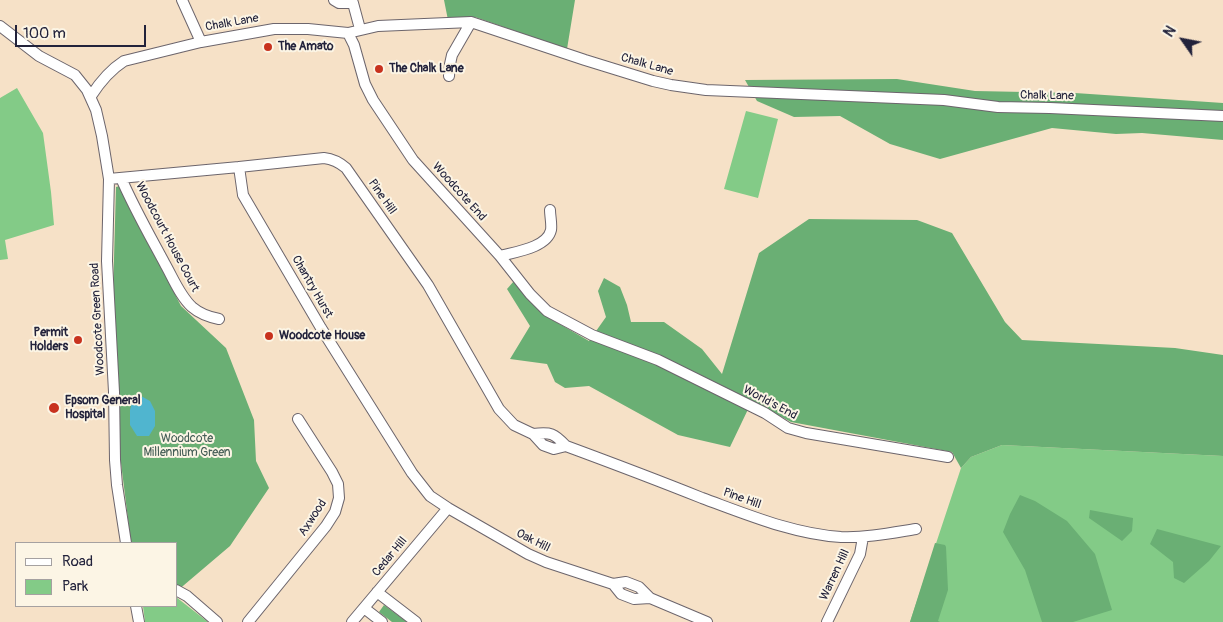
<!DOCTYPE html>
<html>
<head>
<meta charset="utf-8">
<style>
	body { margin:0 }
	#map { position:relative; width:1223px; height:622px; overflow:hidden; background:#f6e1c7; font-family:Pangolin,sans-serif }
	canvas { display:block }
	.legend { position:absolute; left:15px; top:542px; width:162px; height:65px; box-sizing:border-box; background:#fcf5e5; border:1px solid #a5a1a1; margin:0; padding:6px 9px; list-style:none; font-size:15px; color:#22223b }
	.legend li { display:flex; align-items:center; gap:10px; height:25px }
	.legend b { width:25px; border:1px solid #a5a1a1 }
	.north { position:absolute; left:1158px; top:15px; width:50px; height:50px; -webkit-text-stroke:4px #fcf5e5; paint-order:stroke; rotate:303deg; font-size:14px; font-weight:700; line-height:20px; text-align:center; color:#22223b }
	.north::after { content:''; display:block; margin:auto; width:18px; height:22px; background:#22223b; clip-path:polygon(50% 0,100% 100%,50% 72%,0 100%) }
	.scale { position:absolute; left:15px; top:25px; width:131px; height:22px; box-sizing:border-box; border:2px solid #22223b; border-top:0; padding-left:6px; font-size:15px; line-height:18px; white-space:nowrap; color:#22223b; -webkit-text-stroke:4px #fcf5e5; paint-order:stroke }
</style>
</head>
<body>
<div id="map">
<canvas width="1223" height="622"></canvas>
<ul class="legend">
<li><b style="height:6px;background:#fff"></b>Road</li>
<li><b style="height:14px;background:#83cb87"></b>Park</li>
</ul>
<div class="north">N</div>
<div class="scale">100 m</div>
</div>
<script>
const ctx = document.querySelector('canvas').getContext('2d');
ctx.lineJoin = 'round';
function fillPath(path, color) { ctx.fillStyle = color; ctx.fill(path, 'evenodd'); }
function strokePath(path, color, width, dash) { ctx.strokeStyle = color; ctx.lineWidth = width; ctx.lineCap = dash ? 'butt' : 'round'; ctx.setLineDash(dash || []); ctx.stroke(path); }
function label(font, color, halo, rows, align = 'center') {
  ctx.font = font + ' Pangolin,sans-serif'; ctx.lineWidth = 4; ctx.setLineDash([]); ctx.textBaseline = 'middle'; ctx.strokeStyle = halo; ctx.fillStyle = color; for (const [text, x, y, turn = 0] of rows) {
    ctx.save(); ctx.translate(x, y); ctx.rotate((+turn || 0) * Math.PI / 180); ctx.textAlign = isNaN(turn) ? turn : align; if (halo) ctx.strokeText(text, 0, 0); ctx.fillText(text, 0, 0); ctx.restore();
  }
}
fillPath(new Path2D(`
	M17 88 43 133 51 192 54 225 5 240 8 259 0 260V98Z
	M746 111 778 119 758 198 724 189Z
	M1002 445 1223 456V622H910L961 468 971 457Z
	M176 597 208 622H145L143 606H176Z`), '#83cb87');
fillPath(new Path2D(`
	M444 0H575L567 49 475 17 449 25Z
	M897 79 975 91 1075 93 1223 103V140L1142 133 1116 134 1052 128 940 159 890 144 840 116 794 117 757 101 745 80Z
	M123 185 159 263 181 306 226 348 254 420 256 461 269 488 230 546 177 591 176 543H131L119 447 113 294 116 187Z
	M809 219 917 220 952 233 1005 322 1022 340 1175 348 1223 355V456L1002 445 971 457 961 468 952 452 791 422 752 401 730 447 678 435 589 386 565 388 555 382 547 364 510 359 530 326 507 289 514 281 544 315 589 341 606 317 598 291 604 278 620 287 627 305 631 322H664L702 349 722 374 759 253Z
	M1020 495 1035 501 1067 521 1095 554 1112 610 1073 622H1042L1025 570 1003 532 1010 514Z
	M1090 510 1133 518 1132 531 1122 541 1089 518Z
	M1157 529 1221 546 1209 561 1184 583 1174 578 1173 562 1150 544Z
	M935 543 945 545 946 547 948 590 938 621 940 622H910Z
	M384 605 407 622H392L379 612Z`), '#6aaf74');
fillPath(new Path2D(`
	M141 396 150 401 155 411V426L149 436H137L130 425V410L133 399Z`), '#50b5cf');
const minor = new Path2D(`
	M182 0 201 42
	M334 0 339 3H353L360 29
	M0 26 39 56 75 75 87 90 96 110 102 136 109 179 107 261 114 392 115 460 117 485 126 543
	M348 33 354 45 365 84 373 100 413 160 500 256 530 294 547 311 592 335 658 360 765 413 788 428 806 433 948 457
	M449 76 450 64 452 55 471 22
	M91 96C100 82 110 70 124 61L201 42 274 29H308L348 33 378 26 471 22 585 60 653 81 671 85 706 90 944 100 998 107 1050 108 1223 116
	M239 167 243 195 321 328 412 473 430 496 448 508 528 554 546 562 613 584 626 582 639 587 650 598 707 622
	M121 178C134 208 150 236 165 264 173 278 180 296 192 307 200 314 209 317 219 319
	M109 179 239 167 324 158C333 159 339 162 346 168L428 285 499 409 514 425 533 434 543 445 554 449 566 446
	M500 256C514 252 547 248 551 230 552 224 550 216 550 210
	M533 434C551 432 554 433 566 446 612 463 657 480 702 498 746 514 793 534 841 537 866 538 891 533 916 529
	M613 584 621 594 634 599 650 598
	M176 590 187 596 217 622
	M377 592 416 622
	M136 606 139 622
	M364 608 382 622
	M248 622 326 526 335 512 339 498 338 484 332 472 298 419
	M352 622 448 508
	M827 622 860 554 863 537`);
strokePath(minor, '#6c656c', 12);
strokePath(minor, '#fff', 10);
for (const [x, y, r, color] of [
	[268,47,5,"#c8321e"],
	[379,69,5,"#c8321e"],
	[269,336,5,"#c8321e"],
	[78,340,5,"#c8321e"],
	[54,408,6,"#c8321e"]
]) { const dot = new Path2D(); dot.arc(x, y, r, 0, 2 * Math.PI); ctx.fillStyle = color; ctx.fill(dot); strokePath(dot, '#fcf5e5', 2); }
label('12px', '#22223b', '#fcf5e5', [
	["Chalk Lane",232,23,-10],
	["Chalk Lane",647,65,16],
	["Chalk Lane",1047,96,1],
	["Woodcote End",459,192,48],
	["Pine Hill",382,197,55],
	["Woodcourt House Court",167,237,62],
	["Chantry Hurst",312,287,60],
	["Woodcote Green Road",98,319,-93],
	["World's End",770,403,28],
	["Pine Hill",742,499,20],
	["Axwood",313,518,-57],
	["Oak Hill",533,541,27],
	["Cedar Hill",390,557,-50],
	["Warren Hill",835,575,-65]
]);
label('bold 12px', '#22223b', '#fcf5e5', [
	["The Amato",278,47],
	["The Chalk Lane",389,69],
	["Permit",68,333,"right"],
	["Holders",68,347,"right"],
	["Woodcote House",279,336],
	["Epsom General",65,401],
	["Hospital",65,415]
], 'left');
label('12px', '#445d56', '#fcf5e5', [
	["Woodcote",187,439],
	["Millennium Green",187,453]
]);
</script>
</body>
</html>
